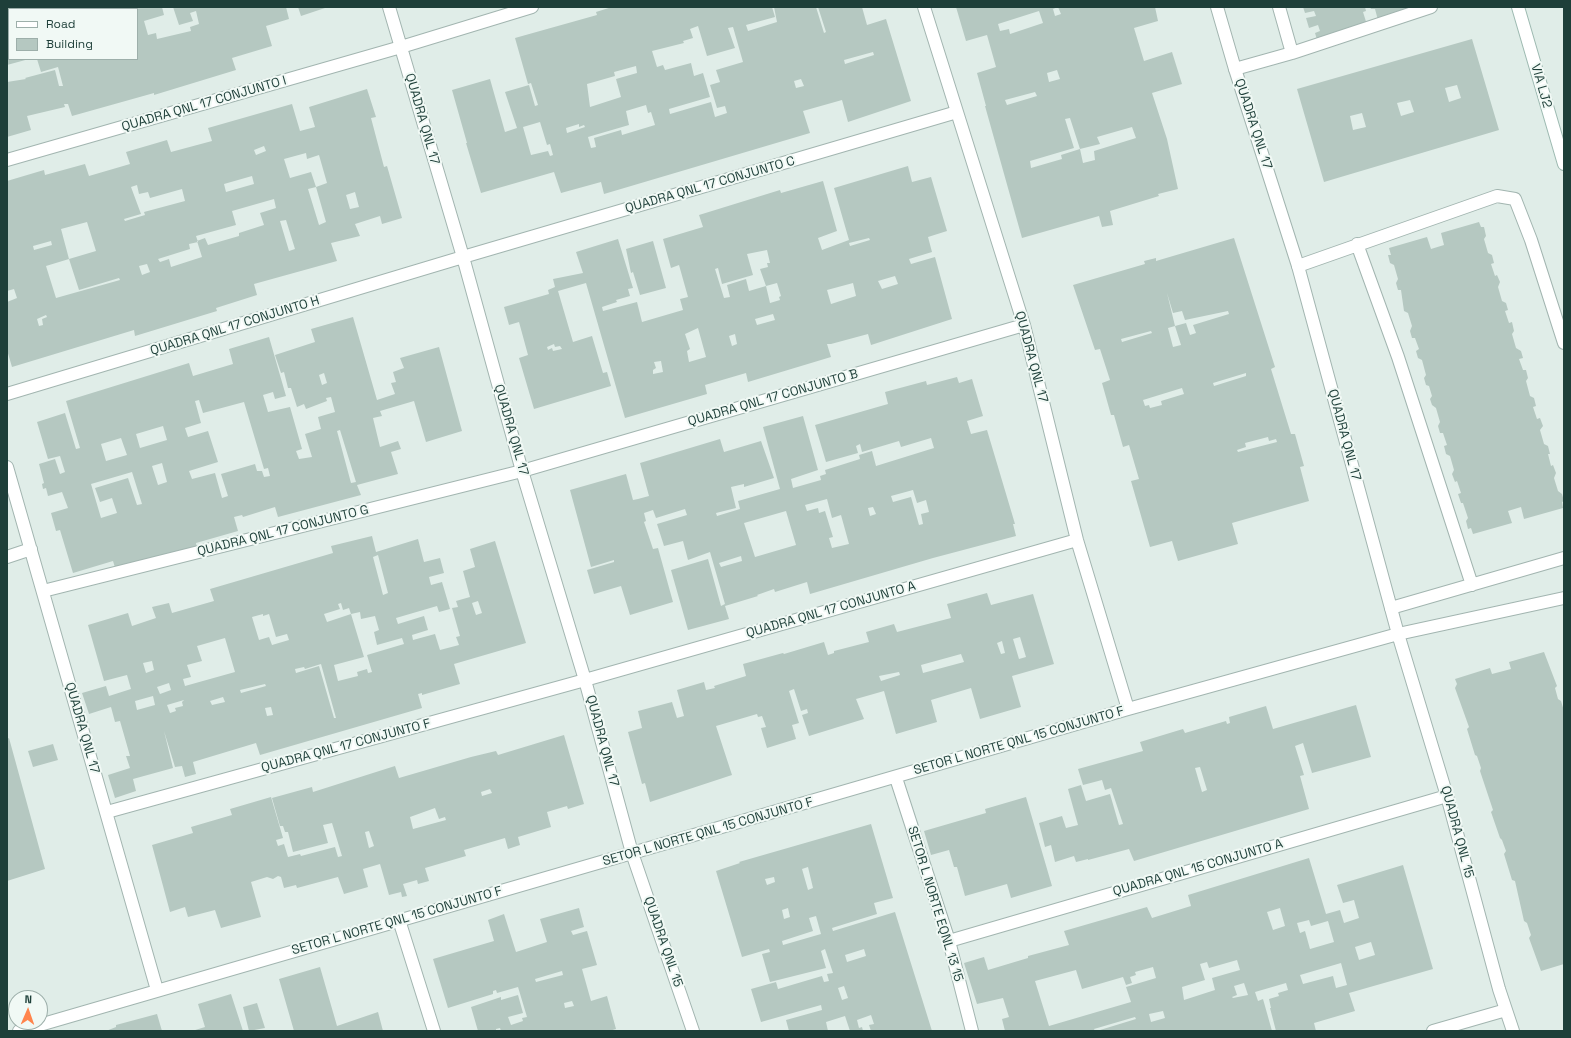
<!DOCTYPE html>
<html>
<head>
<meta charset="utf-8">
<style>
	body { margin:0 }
	#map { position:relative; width:1571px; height:1038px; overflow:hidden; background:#e0ede8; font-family:"Space Grotesk",sans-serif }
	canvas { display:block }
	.frame { position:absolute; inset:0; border:8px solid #1e3f39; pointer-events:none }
	.legend { position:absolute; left:8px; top:8px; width:130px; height:52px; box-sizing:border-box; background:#f1f9f5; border:1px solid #9dafaa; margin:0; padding:5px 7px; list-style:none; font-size:12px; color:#1e3f39 }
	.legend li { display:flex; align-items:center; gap:8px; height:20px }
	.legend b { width:20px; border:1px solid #9dafaa }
	.north { position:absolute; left:8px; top:990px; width:40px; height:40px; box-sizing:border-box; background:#f1f9f5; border:1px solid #9dafaa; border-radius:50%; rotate:2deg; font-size:11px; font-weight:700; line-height:16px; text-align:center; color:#1e3f39 }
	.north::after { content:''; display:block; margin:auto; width:14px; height:18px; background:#ff844c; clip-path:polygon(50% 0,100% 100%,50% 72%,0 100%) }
</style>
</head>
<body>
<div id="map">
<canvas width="1571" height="1038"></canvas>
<div class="frame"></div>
<ul class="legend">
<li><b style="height:5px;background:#fff"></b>Road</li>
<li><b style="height:11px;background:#b5c8c1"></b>Building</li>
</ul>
<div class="north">N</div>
</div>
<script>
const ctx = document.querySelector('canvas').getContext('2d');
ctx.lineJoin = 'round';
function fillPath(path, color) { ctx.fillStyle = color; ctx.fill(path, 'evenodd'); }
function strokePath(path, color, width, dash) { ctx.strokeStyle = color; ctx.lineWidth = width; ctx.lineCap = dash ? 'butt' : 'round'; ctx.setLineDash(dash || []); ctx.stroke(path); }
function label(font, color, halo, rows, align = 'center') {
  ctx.font = font + ' "Space Grotesk",sans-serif'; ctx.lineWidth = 4; ctx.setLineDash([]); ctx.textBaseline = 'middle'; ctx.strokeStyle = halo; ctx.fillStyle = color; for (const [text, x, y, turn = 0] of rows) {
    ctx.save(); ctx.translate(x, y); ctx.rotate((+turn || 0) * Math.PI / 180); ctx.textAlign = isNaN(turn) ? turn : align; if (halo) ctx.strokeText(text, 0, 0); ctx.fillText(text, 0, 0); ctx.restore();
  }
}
fillPath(new Path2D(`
	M7 7H75L76 9H9V25Z
	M105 7H162L164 15 144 21 148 35 156 33 157 39 191 31 190 27 199 24 196 11 190 13 193 21 179 25 173 7H286L289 19 266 26 272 46 232 58 236 70 154 95V93L72 116 68 104H64L65 107 27 116 31 130 7 137V82L26 79 25 78 55 70 59 86H63L58 67 41 72 37 59H137V9H106Z
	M298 7H328L301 16Z
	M612 7H772L775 17 746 25 748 31 777 22 774 7H816L824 33 826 32 818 7H862L867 25 886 19 911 101 848 122 842 100 803 111 810 133 604 194 601 182 561 193 554 172 481 193 466 143H467L452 90 490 79 505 132 517 128 505 92 529 85 535 106 538 105 531 83 528 84 515 38 597 15 596 12ZM698 26 707 56 735 48 728 28 733 27 743 62 716 70 720 82 710 85 717 108 725 106 727 113 715 117 711 102 670 114 669 109 710 97 703 73 694 76 691 63 665 70 663 65 657 67 652 51 684 43 683 41 693 38 690 29ZM873 52 874 55 845 64 844 60ZM636 66 637 73 616 79 621 97 590 107 587 84 615 76 614 72ZM801 79 804 86 796 88 794 81ZM646 105 648 113 651 112 655 125 622 135 621 130 594 138 596 147 591 148 588 137 629 125 626 111ZM540 122 547 145 550 144 553 155 550 156 548 151 531 155 523 127ZM579 124V127L584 125 585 127 567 133 566 128Z
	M956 7H1058L1053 9 1055 16 1061 14 1058 7H1155L1158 21 1134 28 1144 61 1172 52 1182 84 1152 93 1167 139 1178 189 1158 194 1159 196 1110 211 1113 225 1102 227 1099 216 1022 238 985 106H986L977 73 996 67 987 35 966 41ZM1039 11 1043 23 1010 34 1009 29 1000 31 998 24ZM1057 70 1060 79 1049 82 1047 73ZM1035 92 1037 96 1007 105 1005 100ZM1070 118 1080 149 1100 144 1097 137 1132 127 1136 138 1094 151 1095 160 1083 163 1080 149 1061 155 1062 159 1031 168 1030 161 1074 148 1065 119Z
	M1303 7H1365L1366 11 1363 12 1368 28 1318 43 1315 33 1320 31 1318 25 1309 28 1306 18 1316 16 1314 11 1305 13Z
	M1370 7H1429L1379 24 1375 9H1371Z
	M9 31V59H29L7 65V32Z
	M1472 39 1499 130 1324 182 1297 89ZM1457 85 1461 98 1449 102 1445 88ZM1410 100 1414 112 1401 116 1397 103ZM1362 113 1366 127 1353 130 1350 116Z
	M367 89 376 117 371 118 384 167 387 166 402 218 382 224 380 216 355 224 360 236 331 243 337 261 254 284 257 295 216 308 217 311 135 336 134 330 12 367 7 350V302L17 298 14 289 7 291V181L44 170 45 175 85 164 89 176 130 164 126 152 167 140 171 152 212 141 208 128 292 104 300 131 315 127 309 107ZM264 146 266 151 256 155 254 150ZM306 153 307 159 319 155 327 183 316 187 326 222 319 225 308 189 316 187 311 172 290 178 284 159ZM252 176 254 184 226 192 224 184ZM137 185 139 194 148 192 150 198 182 189 185 201 144 212 145 215 125 221 124 219 141 214 131 187ZM355 192 359 207 350 209 346 195ZM274 199 276 208 260 213 264 225 239 233V236L208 245 205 238 197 241 202 257 171 267 169 259 160 262 158 259 190 249 189 244 198 242 196 236 236 225 232 211ZM286 220 295 249 289 251 280 221ZM87 222 96 251 69 259 79 290 119 278 120 280 56 298 46 266 69 259 61 229ZM51 241 52 245 34 250 33 246ZM147 264 150 272 142 275 139 266ZM46 315 47 317 42 319 43 325 39 326 37 319Z
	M908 166 912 182 931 177 947 231 928 237 932 252 909 259 911 264 935 257 952 319 871 345 868 334 831 344H827L831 357 748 382 746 373 705 385 707 394 625 418 586 283 558 291 573 342 592 336 603 373 607 372 611 386 534 409 519 358 528 355 519 322 509 325 504 307 549 294 548 290 555 287 553 279 583 273 576 252 618 239 633 288 628 289 630 296 616 300 617 302 602 307 603 311 637 302 642 322 683 310 680 299 688 297 679 265 671 268 663 239 703 227 699 215 780 190 781 193 823 181 837 231 818 238 822 250 849 240 834 188ZM869 238 870 240 850 246 849 243ZM767 250 770 263H767L768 267 760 269 766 286 777 283 781 296 779 297 780 300 770 303 766 286 749 291 746 279 727 285 730 297 724 298 715 269 718 268 722 284 753 275 747 254ZM895 276 898 284 882 289 878 281ZM853 283 856 296 831 304 827 290ZM773 314 775 320 757 325 755 319ZM698 328 706 357 689 362 687 351 690 349 685 334ZM735 334 737 344 732 346 729 336ZM554 344 555 347 560 346 562 349 553 351 552 348 548 350 547 347ZM661 361 663 372 653 374V370L656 368 654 362Z
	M1479 222 1481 227H1484L1486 236 1484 239 1488 253 1492 255 1494 263 1491 264 1495 276 1497 275 1500 282 1498 287 1502 301 1506 303 1508 310 1505 311 1509 323 1512 322 1514 331 1512 334 1516 348 1521 351 1523 358 1519 359 1523 370H1526L1528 378 1526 381 1530 396 1534 398 1536 406 1533 407 1537 419 1540 418 1543 426 1540 430 1544 444 1548 446 1550 454H1548L1551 466 1553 465 1556 473 1554 478 1558 491 1562 494 1564 501 1562 502 1563 508 1524 519 1521 507 1508 511 1512 523 1473 534 1471 528 1468 529 1466 521 1468 518 1463 503H1461L1458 494 1461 493 1457 481 1455 482 1452 474 1454 470 1450 456 1446 454 1444 446 1447 445 1443 433H1440L1438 426 1440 422 1436 408 1432 405 1430 399 1432 396 1429 386 1426 385 1424 378 1426 375 1422 360 1418 358 1416 351 1419 349 1415 338H1412L1410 331 1412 326 1408 313 1404 311 1401 290H1398L1396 283 1398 279 1394 265 1390 263 1388 255H1391L1389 248 1427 237 1431 249 1444 245 1441 233Z
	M1234 238 1275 367 1271 369 1291 434H1295L1304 466 1300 467 1309 501 1232 523 1238 544 1178 561 1172 541 1150 547 1131 481 1139 479 1129 445 1123 447 1114 415H1111L1102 383 1110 380 1100 349 1095 350 1073 285 1145 264 1144 261 1156 258V261ZM1167 293 1173 313 1182 311 1185 320 1228 311 1229 314 1193 325 1196 333 1190 335 1186 323 1175 326 1181 345 1173 347 1168 328 1175 326ZM1151 331 1152 333 1122 342 1121 339ZM1246 373V376L1214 386 1213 383ZM1182 388 1184 394 1161 401 1162 405 1150 408 1149 405 1145 406 1143 400ZM1268 437 1269 441 1276 439 1277 442 1238 452 1237 450 1246 447 1245 443Z
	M653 241 666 288 640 295 633 272 631 273 626 249Z
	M353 317 377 400 395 394 391 383 396 382 393 372 404 368 400 358 439 347 462 431 426 442 414 401 380 411 382 416 373 418 380 447 398 441 401 449 391 452 398 474 357 485 361 495 278 517 275 507 243 517 242 515 234 517 238 531 196 543 197 550 117 574 113 561 73 573 60 530 56 531 51 513 68 508 62 492 48 496 46 488 43 489 42 484 44 483 39 464 55 459 60 474 65 472 60 456 48 459 37 422 65 413 76 449 80 448 66 401 189 363 193 376 233 364 229 349 269 337 286 396 275 399 273 392 263 395 268 412 290 407 302 449 296 451 299 459 312 457 305 434 321 429 318 417 335 412 331 397 326 398 327 401 306 409 304 404 297 407 291 388H288L284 372 281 373 275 355 315 342 311 329ZM324 373 327 383 322 385 319 375ZM199 400 203 413 244 402 264 469 268 468 270 476 264 477 262 471H257L255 464 221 474 228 496 222 498 215 473 192 479 189 471 218 462 208 431 188 437 185 428 201 423 195 401ZM163 426 167 440 140 448 136 434ZM340 430 356 482 351 483 337 431ZM121 438 127 455 106 461 101 444ZM162 463 167 482 158 485 152 466ZM132 472 142 504 137 505 128 478 95 488 100 502 112 498 117 513 101 518 91 484Z
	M957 377 959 383 972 379 983 416 967 421 971 434 987 430 1015 524H1013L1016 536 933 558 810 594 807 582 775 592 774 589 757 595 758 596 725 606 729 619 688 630 671 570 708 559 721 606 725 604 710 552 688 560 683 541 664 546 657 524 687 515 685 509 656 518 653 510 644 513 646 521 644 522 653 549 658 548 673 602 630 615 621 586 594 594 587 570 614 562V560L591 567 570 490 626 474 633 500 638 499 649 496 640 463 720 439 724 452 761 441 774 478 744 487V484L731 487 736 508 716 513 717 516 740 509 738 501 780 489 763 427 803 416 818 470 791 479 793 488 821 480 820 476 826 474 825 470 860 459 859 455 872 451 876 466 934 448 931 438 901 447 899 441 862 452 860 444 856 446 858 453 826 462 815 425 888 404 885 392 926 381 927 385ZM913 490 917 503 926 500 929 512 921 514 923 524 919 525 911 497 893 502 891 496ZM827 499 832 518 841 515 849 544 832 548 829 538 833 537 825 511 819 513 818 508 807 511 805 505ZM873 507 876 514 870 516 868 508ZM786 511 796 545 755 557 744 523ZM741 556 742 561 721 567 719 563Z
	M372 536 376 552 418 539 424 562 440 558 444 573 429 577 431 585 442 582 450 609 439 612 437 606 396 618 398 624 424 616 428 630 412 635 413 640 435 634 440 650 459 645 456 637 460 636 452 608 458 607 456 601 470 597 463 571 475 567 470 549 495 541 526 643 454 664 460 684 422 695V693L418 694 422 708 260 755 256 743 193 762 196 774 185 777 182 766 175 767 164 731 173 768 133 779 136 791 115 798 108 775 130 768 126 756H130L120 721 115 722 111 707 89 714 82 693 106 686 109 696 131 689 127 675 104 681 88 625 128 613 132 626 156 618 152 607 169 603 172 613 214 601 210 589 333 553 331 546ZM378 555 388 593 383 595 373 557ZM478 601 482 613 476 615 472 603ZM341 603 343 610 349 608 351 614 360 612 361 619 375 616 379 630 374 632 377 645 402 638 404 644 367 655 372 672 368 673 367 669 357 672 358 676 338 681 334 665 364 657 351 614 327 622 324 614 340 609 338 604ZM263 614V616L269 614 276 637 287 634 289 640 272 645 269 637 259 640 252 617ZM225 638 235 672 185 686 183 679 191 677 187 665 202 661 197 646ZM152 661 154 670 146 673 143 663ZM321 664 336 718H334L319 666 296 673 295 669 304 667 305 669ZM169 683 171 690 160 694 157 687ZM265 684 266 686 241 693 240 690ZM153 696 155 705 137 710 135 701ZM223 697 225 702 212 705 210 701ZM184 700 182 702 183 706 175 708 176 711 170 713 167 705ZM271 707 273 715 267 716 265 708Z
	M987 593 991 605 1033 594 1054 664 1012 676 1021 707 980 719 971 688 931 700 937 722 896 734 884 691 856 699 864 719 809 736 802 715 808 713 807 709 801 711 794 689 789 691 799 723 792 725 796 739 767 748 761 728 766 727 762 716 758 717 757 714 716 726 732 775 650 802 645 783 642 784 628 732 642 728 638 711 672 702 677 718 684 716 677 690 704 682 706 690 715 688 714 686 746 676 743 664 783 653 784 654 824 642 828 655 834 653V651L869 642 866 632 894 624 897 632 951 618 947 604ZM1020 637 1026 657 1019 659 1013 639ZM1002 641 1005 653 1001 654 997 643ZM961 654 964 662 923 673 921 665ZM899 672 900 675 881 681 879 676Z
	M1544 652 1557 686 1555 688 1558 699 1561 701 1564 711V964L1541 971 1529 938 1531 935 1527 923 1524 921 1515 881 1512 880 1504 854 1506 851 1502 840 1500 838 1491 812 1493 810 1480 771 1481 768 1477 756 1475 755 1467 729 1469 727 1455 688 1457 684 1455 679 1490 668 1492 674 1511 669 1509 662Z
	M1356 705 1371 757 1312 773 1303 743 1295 746 1304 775 1300 776 1309 809 1134 861 1129 849 1088 860V859L1076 862 1074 856 1055 862 1051 845 1045 847 1039 823 1062 816 1066 828 1078 825 1068 789 1081 785 1086 801 1110 794 1119 825 1123 824 1111 788 1105 790 1102 780 1083 785 1078 769 1143 751 1140 742 1183 729 1185 733 1226 721 1227 724 1230 723 1229 717 1266 706 1273 729ZM1200 767 1207 790 1202 792 1195 768Z
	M564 735 584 804 568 809 567 806 547 812 551 827 518 837 520 845 508 849 505 838 464 850 466 856 425 868 429 881 418 884 417 880 403 884 407 896 402 897 401 892 389 895 380 864 363 869 368 887 344 894 338 877 297 888 296 885 284 888 281 877 278 876 273 879 267 877 251 882 261 917 221 928 215 910 188 917 185 907 170 912 152 845 193 833 191 827 232 815 230 809 271 797 283 838 276 840 278 846 284 844 288 857 300 854 301 856 335 847 338 857 342 856 332 823 323 825 328 843 293 852 288 832H285L283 826H280L272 798 312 787 313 792 395 766 399 778 471 757 496 751 498 755ZM490 789 492 793 482 796 481 792ZM435 808 439 819 445 817 446 820 413 829 410 817ZM369 831 374 846 369 848 365 832Z
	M9 738 45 869 7 881V739Z
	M53 744 58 760 33 767 28 751Z
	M1026 797 1052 886 1011 898 1007 884 965 896 957 867H954L949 850 931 855 924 831 986 813 985 809Z
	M871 824 893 898 874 903 877 914 832 928 833 931 895 912 932 1031H871L869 1025 874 1024 871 1015 857 1020 859 1028 862 1027 863 1031H850L845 1016 826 1022 828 1031H789L786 1020 822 1010 821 1005 761 1022 751 989 776 982 778 989 822 976 824 982 829 981 827 974 833 973 825 949 821 951 826 968 770 982 762 954 770 952 769 949 742 957 716 871 740 863 739 862ZM808 867 813 888 808 890 802 869ZM774 877 775 882 767 885 765 879ZM788 908 790 917 784 919 782 910ZM816 916 821 934 783 945 782 941 813 931 809 918ZM864 949 866 956 847 962 845 955ZM844 986 848 998 842 1000 838 988Z
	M1309 858 1326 914 1340 910 1344 923 1359 918 1354 900 1343 903 1337 885 1403 865 1433 969 1349 993 1355 1011 1314 1023 1316 1031H1276L1270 1008H1271L1269 999 1279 996 1278 993 1288 990 1286 983 1255 992 1258 1001 1263 999 1272 1031H1100V1030L1136 1019 1135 1017 1094 1029 1095 1031H1005L1002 1019 1009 1017 1003 998 977 1004 964 963 984 957 988 970 1028 958V956L1069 945 1064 931 1147 907 1152 918 1191 906 1188 895ZM1280 908 1285 926 1273 930 1267 912ZM1309 920 1311 926 1328 921 1334 942 1310 949 1305 931 1300 933 1297 923ZM1371 942 1375 955 1359 960 1355 947ZM1237 960 1240 970 1212 978 1215 990 1184 1000 1182 987 1205 980 1200 964 1207 962 1209 968ZM1341 963 1347 985 1336 988 1333 976 1303 984 1300 975ZM1153 967 1156 978 1126 987 1131 1002 1049 1026 1035 981 1076 970 1082 989 1123 977 1126 985 1132 983 1130 977 1136 975 1135 972ZM1244 983 1248 995 1233 998 1232 997 1237 995 1234 986ZM1163 1011 1165 1018 1151 1022 1149 1014Z
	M579 908 584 927 571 931 573 935 587 931 597 965 582 969 591 1001 607 996 616 1029 609 1031H501L500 1028 496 1029V1031H478L471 1007 501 997V1000L518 995 523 1013 508 1017 511 1025 523 1021 522 1018 527 1017 518 987 497 993 496 990 493 991V994L448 1008 433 959 494 941 488 920 504 914 516 952 547 942 540 919ZM562 971 563 975 536 982 535 979ZM572 1001 574 1006 565 1008 564 1003Z
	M320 967 337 1026 378 1012 383 1031H294L279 979Z
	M231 994 243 1031H192L205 1027 198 1004Z
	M257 1003 265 1028 249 1031 243 1007Z
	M157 1014 162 1031H106L116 1027V1025Z`), '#b5c8c1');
const lane = new Path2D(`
	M1279 7 1292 53
	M1235 69 1292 53 1431 7
	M1357 244 1398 357 1472 585
	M1298 266 1497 196 1515 199 1531 240 1564 343
	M1391 608 1564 558
	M1398 634 1564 598`);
const street = new Path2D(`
	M389 7 463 257 522 471 585 680 632 853 693 1031
	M924 7 1024 325 1077 540 1128 709
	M1217 7 1235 69 1298 266 1398 634 1447 796 1499 989 1513 1031
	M7 160 401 47 532 7
	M7 394 463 257 957 112
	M7 467 157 990
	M7 557 31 549
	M43 591 522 471 1024 325
	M896 778 949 941 972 1031
	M107 812 585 680 1077 540
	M399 920 434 1031
	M949 941 1447 796
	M19 1031 1128 709 1398 634
	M1433 1031 1506 1010`);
const secondary = new Path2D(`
	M1518 7 1564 164`);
strokePath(lane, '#a2b5b0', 14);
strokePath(street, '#a2b5b0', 14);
strokePath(secondary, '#9dbab1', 14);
strokePath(lane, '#fff', 12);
strokePath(street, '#fff', 12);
strokePath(secondary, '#fff', 12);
label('13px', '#1e3f39', '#f1f9f5', [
	["VIA LJ2",1541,86,74],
	["QUADRA QNL 17 CONJUNTO I",204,104,-16],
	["QUADRA QNL 17",422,119,74],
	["QUADRA QNL 17",1253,124,72],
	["QUADRA QNL 17 CONJUNTO C",710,185,-16],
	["QUADRA QNL 17 CONJUNTO H",235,326,-17],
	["QUADRA QNL 17",1031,357,75],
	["QUADRA QNL 17 CONJUNTO B",773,398,-16],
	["QUADRA QNL 17",511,430,74],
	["QUADRA QNL 17",1344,435,75],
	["QUADRA QNL 17 CONJUNTO G",283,531,-14],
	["QUADRA QNL 17 CONJUNTO A",831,610,-16],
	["QUADRA QNL 17",82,728,74],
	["QUADRA QNL 17",602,741,75],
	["SETOR L NORTE QNL 15 CONJUNTO F",1019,741,-16],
	["QUADRA QNL 17 CONJUNTO F",346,746,-15],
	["SETOR L NORTE QNL 15 CONJUNTO F",708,832,-16],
	["QUADRA QNL 15",1457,832,75],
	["QUADRA QNL 15 CONJUNTO A",1198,868,-16],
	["SETOR L NORTE EQNL 13 15",935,904,73],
	["SETOR L NORTE QNL 15 CONJUNTO F",397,921,-16],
	["QUADRA QNL 15",663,942,71]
]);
</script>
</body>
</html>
